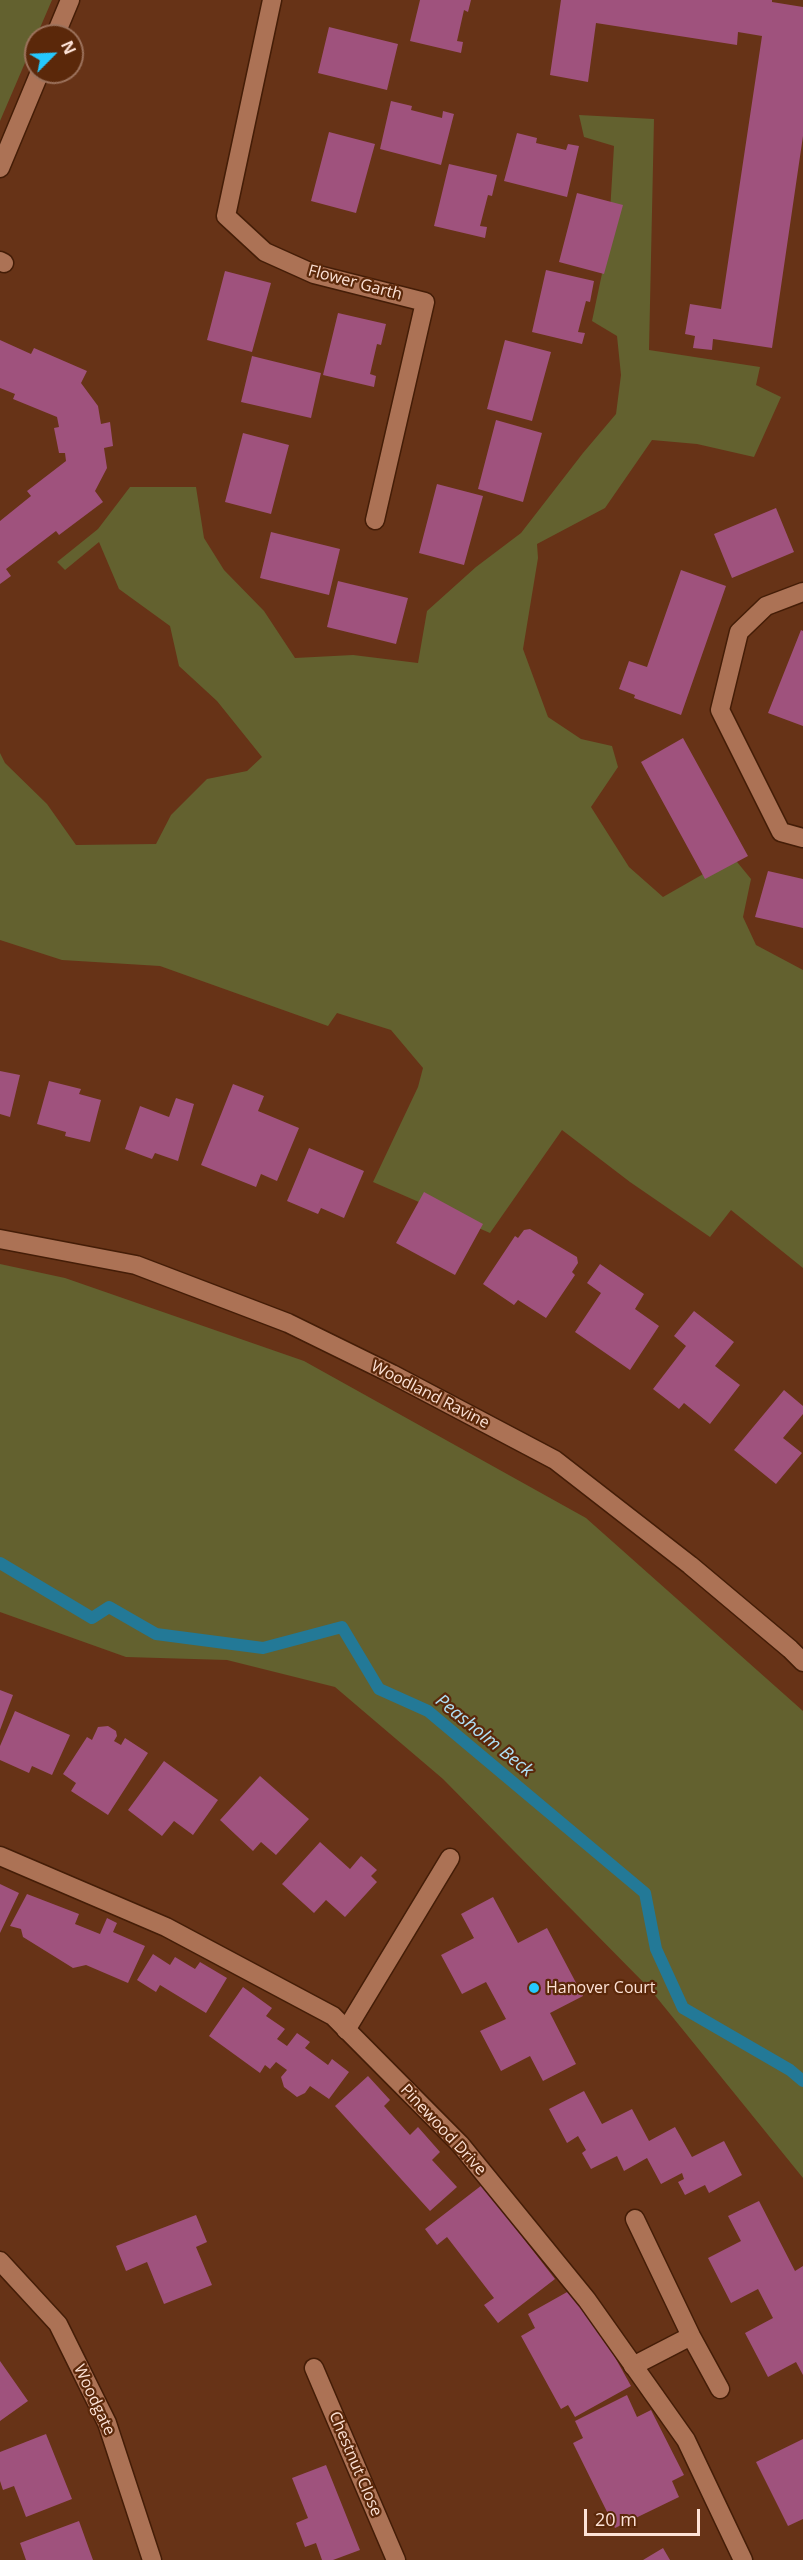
<!DOCTYPE html>
<html>
<head>
<meta charset="utf-8">
<style>
	body { margin:0 }
	#map { position:relative; width:803px; height:2560px; overflow:hidden; background:#673317; font-family:"Open Sans",sans-serif }
	canvas { display:block }
	.north { position:absolute; left:24px; top:24px; width:60px; height:60px; box-sizing:border-box; background:#5b280a; border:2px solid #9c725c; border-radius:50%; rotate:66deg; font-size:16px; font-weight:700; line-height:24px; text-align:center; color:#fde2d6 }
	.north::after { content:''; display:block; margin:auto; width:21px; height:27px; background:#25c9fe; clip-path:polygon(50% 0,100% 100%,50% 72%,0 100%) }
	.scale { position:absolute; left:584px; top:2509px; width:116px; height:27px; box-sizing:border-box; border:3px solid #fde2d6; border-top:0; padding-left:8px; font-size:18px; line-height:21px; white-space:nowrap; color:#fde2d6; -webkit-text-stroke:4px #5b280a; paint-order:stroke }
</style>
</head>
<body>
<div id="map">
<canvas width="803" height="2560"></canvas>
<div class="north">N</div>
<div class="scale">20 m</div>
</div>
<script>
const ctx = document.querySelector('canvas').getContext('2d');
ctx.lineJoin = 'round';
function fillPath(path, color) { ctx.fillStyle = color; ctx.fill(path, 'evenodd'); }
function strokePath(path, color, width, dash) { ctx.strokeStyle = color; ctx.lineWidth = width; ctx.lineCap = dash ? 'butt' : 'round'; ctx.setLineDash(dash || []); ctx.stroke(path); }
function label(font, color, halo, rows, align = 'center') {
  ctx.font = font + ' "Open Sans",sans-serif'; ctx.lineWidth = 4.5; ctx.setLineDash([]); ctx.textBaseline = 'middle'; ctx.strokeStyle = halo; ctx.fillStyle = color; for (const [text, x, y, turn = 0] of rows) {
    ctx.save(); ctx.translate(x, y); ctx.rotate((+turn || 0) * Math.PI / 180); ctx.textAlign = isNaN(turn) ? turn : align; if (halo) ctx.strokeText(text, 0, 0); ctx.fillText(text, 0, 0); ctx.restore();
  }
}
fillPath(new Path2D(`
	M0 0H52L0 121Z
	M579 115 654 119 649 350 760 367 756 385 781 397 754 457 697 444 652 440 605 508 537 544 538 558 523 649 548 717 581 739 612 746 618 767 591 807 629 867 663 897 733 857 751 879 743 917 756 945 803 970V1268L731 1210 710 1237 630 1182 562 1130 490 1233 373 1182 418 1087 423 1068 391 1030 337 1013 328 1026 160 966 62 960 0 940V753L5 763 47 804 76 845 156 844 171 815 207 779 247 771 262 757 217 701 179 666 170 626 119 589 99 542 65 570 57 562 98 529 130 487H196L204 538 224 570 264 611 295 658 353 655 418 663 427 611 476 567 521 533 583 453 616 414 621 375 617 336 592 321 608 245 614 146 584 137Z
	M0 1264 65 1278 304 1361 586 1518 803 1711V2178L649 1988 443 1779 335 1687 227 1660 126 1657 0 1612Z`), '#63612f');
strokePath(new Path2D(`
	M0 1563 92 1618 109 1607 156 1634 263 1648 342 1627 379 1689 428 1711 645 1893 656 1949 683 2008 790 2070 803 2081`), '#237997', 12);
fillPath(new Path2D(`
	M420 0H471L468 12 464 10 457 41 463 42 461 53 410 41Z
	M561 0H772V2L803 7V136L772 348 713 339 712 350 693 348 695 336 685 334 690 304 721 309 762 36 738 32 737 45 596 23 588 82 550 75Z
	M329 27 398 44 387 90 318 73Z
	M391 101 412 106 411 110 442 118 443 111 454 114 441 165 380 149Z
	M329 132 375 144 356 213 311 201Z
	M517 133 537 138 536 143 566 150 568 144 579 146 567 197 504 181Z
	M449 164 497 175 492 196 488 195 480 226 487 227 485 238 434 226Z
	M577 193 623 205 604 274 559 262Z
	M546 270 594 281 590 302 586 301 578 332 585 333 582 344 532 332Z
	M225 271 271 283 252 352 207 340Z
	M338 313 386 324 381 345 377 344 370 374 376 376 374 387 323 375Z
	M0 340 31 354 34 348 87 371 81 383 98 406 101 424 110 422 113 446 104 448 107 468 95 491 103 502 59 535 56 531 6 569 11 576 0 584V521L31 496 27 491 66 461 65 453H59L54 428 59 427 57 417 13 399 15 394 0 388Z
	M505 340 551 352 532 421 487 409Z
	M252 356 321 373 311 418 241 402Z
	M496 420 542 433 523 502 478 489Z
	M243 433 289 445 271 514 225 502Z
	M437 484 483 496 464 565 419 553Z
	M776 508 794 552 732 578 714 534Z
	M271 532 340 549 329 595 260 578Z
	M681 570 726 586 681 715 634 698 635 695 619 689 629 661 647 667Z
	M338 581 408 598 396 644 327 627Z
	M801 630 803 631V726L768 713Z
	M683 738 748 856 705 879 641 762Z
	M768 871 803 879V928L755 917Z
	M0 1071 20 1075 10 1117 0 1114Z
	M49 1081 81 1089 79 1094 101 1100 90 1142 65 1136 66 1132 37 1124Z
	M233 1084 264 1096 258 1111 299 1128 277 1181 261 1174 256 1187 201 1165Z
	M176 1098 194 1104 178 1161 155 1153 152 1159 125 1149 140 1106 169 1117Z
	M309 1148 364 1171 344 1218 321 1208 318 1214 287 1201Z
	M424 1192 483 1224 455 1275 396 1243Z
	M530 1229 577 1257 578 1263 572 1272 575 1275 546 1318 518 1300 514 1305 483 1284 515 1236 518 1238 524 1230Z
	M600 1264 644 1294 635 1309 659 1326 630 1370 575 1332 601 1293 587 1283Z
	M694 1311 734 1342 715 1366 740 1385 710 1424 684 1403 679 1409 653 1389 686 1346 674 1336Z
	M784 1390 803 1406V1414L783 1438 802 1453 776 1484 734 1450Z
	M0 1690 13 1695 0 1730Z
	M15 1711 70 1735 52 1775 32 1766 29 1773 0 1760V1746Z
	M108 1726 116 1731 117 1736 114 1741 121 1745 125 1738 148 1753 108 1815 71 1791 76 1783 63 1774 87 1737 92 1740 98 1727Z
	M164 1761 218 1800 193 1835 174 1821 162 1836 128 1810Z
	M260 1776 309 1819 276 1855 261 1842 253 1851 220 1820Z
	M320 1842 350 1869 361 1856 377 1870 371 1876 377 1882 345 1917 326 1900 314 1913 282 1884Z
	M0 1884 19 1893 0 1933Z
	M27 1894 79 1914 75 1924 100 1934 107 1918 117 1923 113 1932 145 1946 128 1983 86 1965 73 1968 23 1937 21 1929 10 1926Z
	M493 1897 518 1943 547 1928 583 1996 550 2013 576 2064 543 2081 530 2056 501 2071 480 2031 506 2019 486 1982 462 1994 441 1955 474 1938 461 1914Z
	M153 1954 170 1965 175 1957 195 1969 200 1962 227 1978 206 2013 160 1985 156 1992 137 1980Z
	M243 1987 272 2008 266 2016 285 2029 277 2039 287 2046 297 2033 310 2042 305 2048 328 2065 332 2059 349 2072 329 2099 310 2086 305 2093 297 2097 284 2087 281 2077 287 2070 276 2062 270 2069 265 2065 260 2073 209 2036Z
	M368 2076 390 2100 384 2106 410 2135 418 2127 440 2152 432 2160 457 2187 430 2211 335 2106Z
	M584 2091 602 2124 632 2109 649 2141 675 2127 692 2157 724 2141 742 2175 709 2193 705 2185 685 2195 678 2182 684 2179 682 2173 661 2184 647 2158 624 2171 617 2156 591 2169 582 2153 586 2150 578 2136 567 2143 549 2109Z
	M482 2185 555 2279 498 2323 484 2305 494 2298 447 2237 437 2245 425 2229Z
	M759 2201 795 2271 803 2266V2375L796 2362 768 2377 745 2333 773 2318 758 2289 731 2303 708 2258 741 2241 728 2216Z
	M196 2215 207 2242 196 2247 212 2285 164 2304 147 2262 126 2271 116 2246Z
	M576 2287 631 2386 575 2417 568 2405 561 2409 521 2336 535 2328 528 2314Z
	M0 2361 28 2401 0 2421Z
	M627 2395 637 2417 651 2410 684 2475 672 2481 679 2497 615 2528 573 2443 583 2438 575 2421Z
	M46 2434 72 2499 26 2517 14 2486 3 2490 0 2481V2452Z
	M803 2439V2519L788 2526 756 2462Z
	M326 2465 360 2550 333 2560H322L316 2543 305 2547 296 2523 308 2518 292 2478Z
	M79 2521 93 2560H26L20 2543Z
	M663 2548 670 2560H643Z`), '#9f527d');
const service = new Path2D(`
	M55 36 70 0
	M0 168 40 72
	M0 261 4 263
	M346 2030 450 1858
	M635 2219 691 2336 720 2389
	M633 2366 691 2336`);
const minor = new Path2D(`
	M272 0 226 216 265 252 314 274 425 302 375 520
	M803 592 766 606 739 632 720 710 781 832 803 838
	M0 1239 136 1265 288 1323 392 1374 555 1460 690 1565 790 1649 803 1662
	M0 1856 166 1927 333 2016 460 2144 587 2300 686 2440 743 2560
	M0 2261 58 2324 107 2423 152 2560
	M314 2368 396 2560`);
strokePath(service, '#441d07', 21);
strokePath(minor, '#441d07', 21);
strokePath(service, '#ac7255', 18);
strokePath(minor, '#ac7255', 18);
for (const [x, y, r, color] of [
	[534,1988,6,"#25c9fe"]
]) { const dot = new Path2D(); dot.arc(x, y, r, 0, 2 * Math.PI); ctx.fillStyle = color; ctx.fill(dot); strokePath(dot, '#5b280a', 2); }
label('16px', '#fde2d6', '#5b280a', [
	["Flower Garth",355,283,15],
	["Woodland Ravine",430,1395,27],
	["Pinewood Drive",443,2130,47],
	["Woodgate",94,2400,65],
	["Chestnut Close",355,2464,67]
]);
label('16px', '#fde2d6', '#5b280a', [
	["Hanover Court",546,1988]
], 'left');
label('italic 18px', '#b0e0f6', '#5b280a', [
	["Peasholm Beck",484,1736,39]
]);
</script>
</body>
</html>
